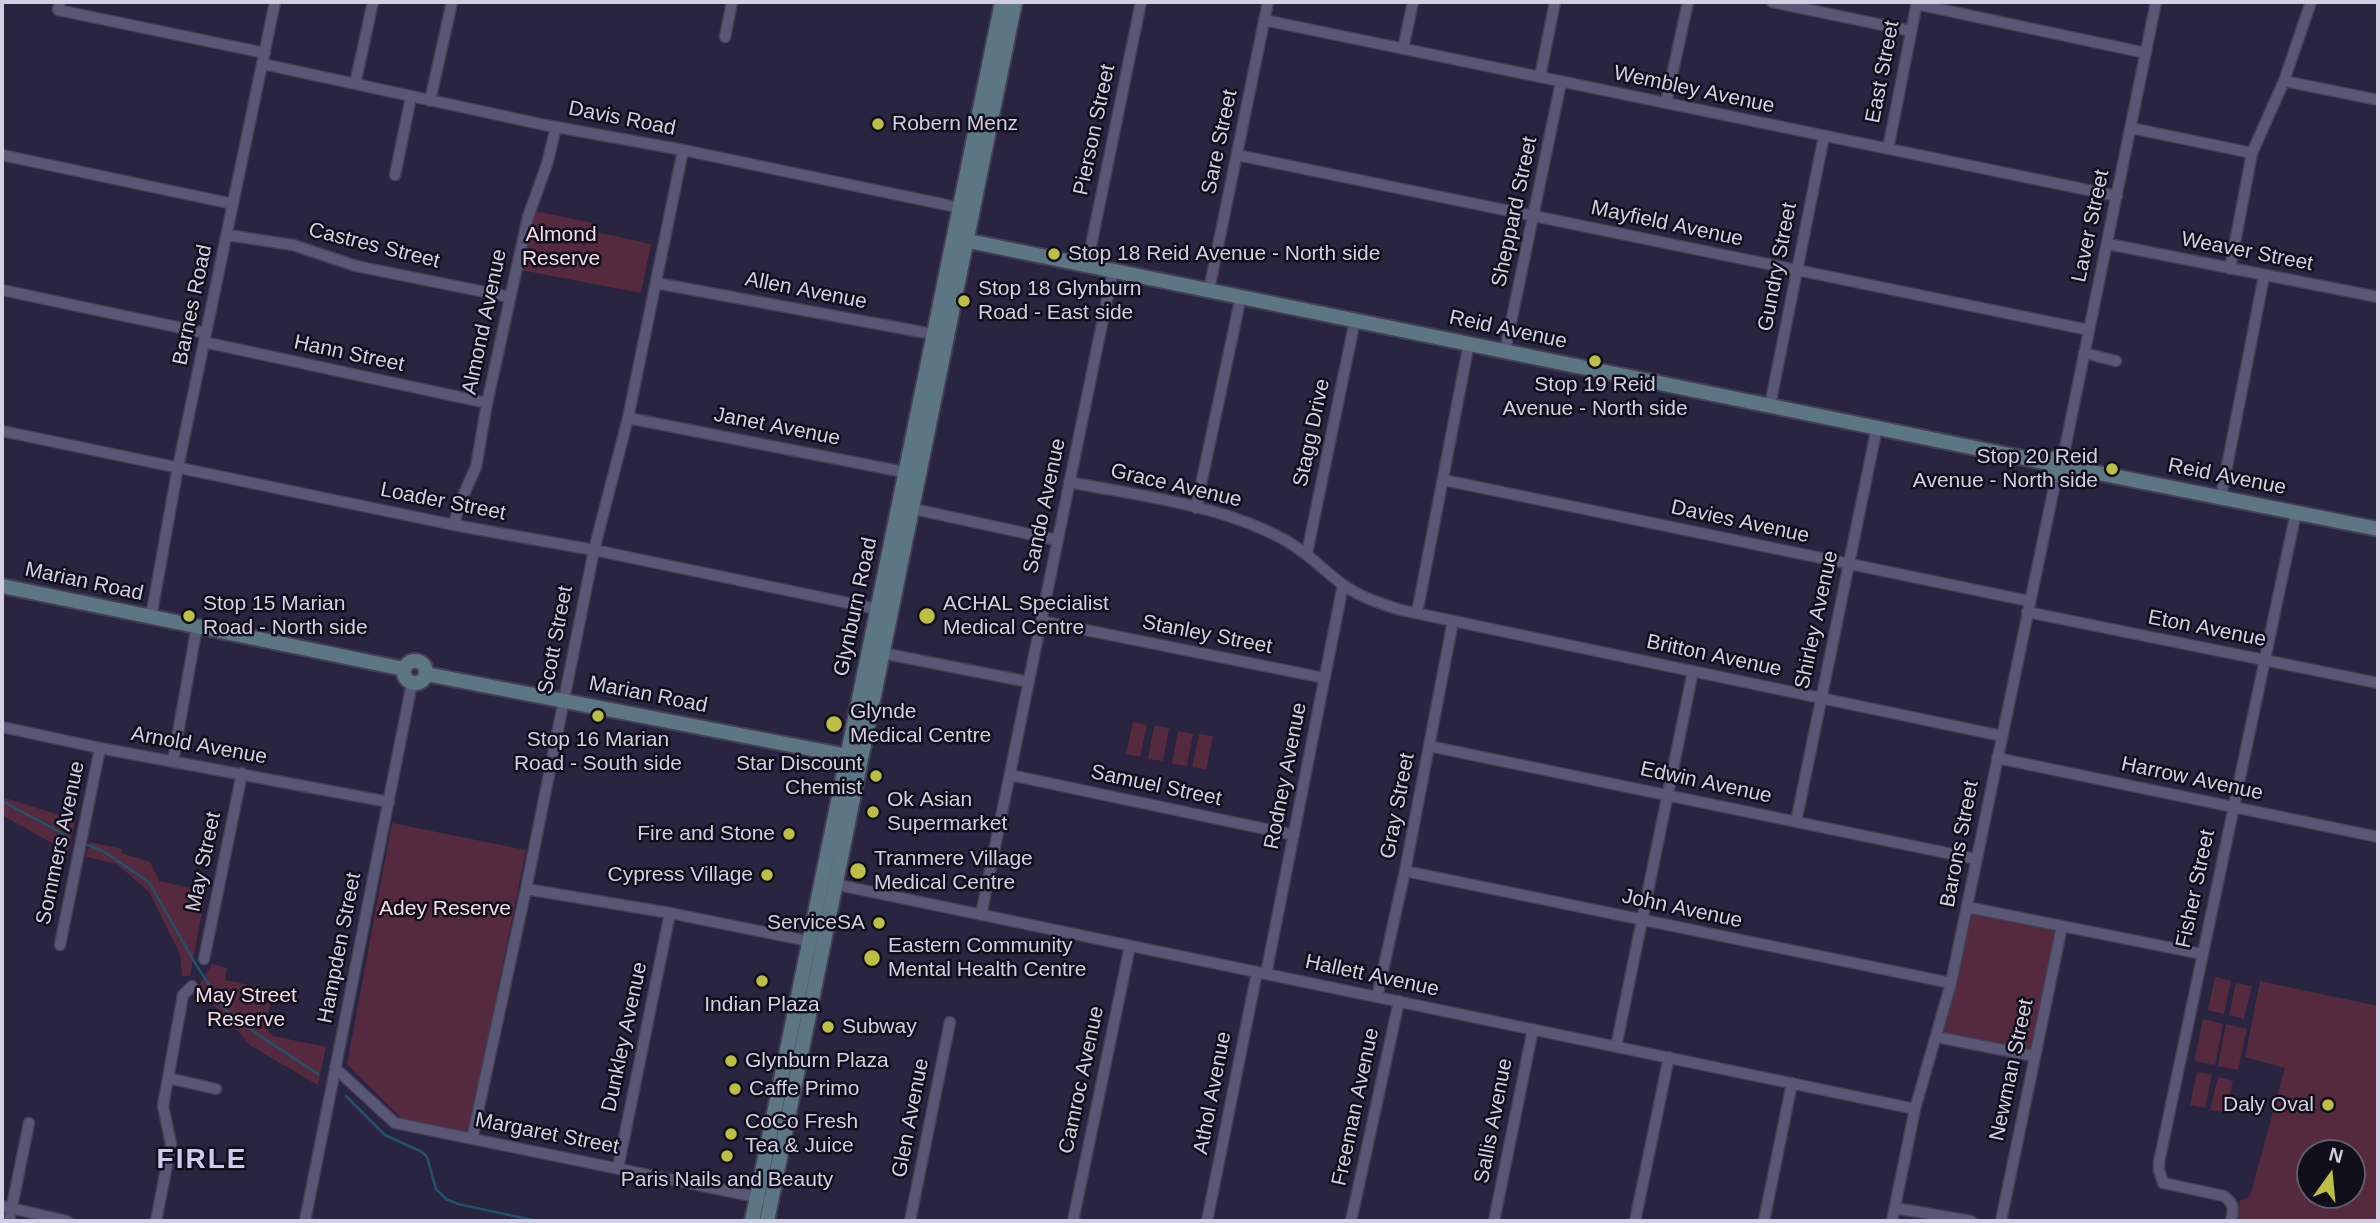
<!DOCTYPE html>
<html>
<head>
<meta charset="utf-8">
<style>
	body { margin:0 }
	#map { position:relative; width:2380px; height:1223px; overflow:hidden; background:#29243f; font-family:Arial,sans-serif }
	canvas { display:block }
	.frame { position:absolute; inset:0; border:4px solid #d1cfe1; pointer-events:none }
	.north { position:absolute; left:2296px; top:1139px; width:70px; height:70px; box-sizing:border-box; background:#110f1c; border:2px solid #5e5c6b; border-radius:50%; rotate:15deg; font-size:19px; font-weight:700; line-height:28px; text-align:center; color:#d1cfe1 }
	.north::after { content:''; display:block; margin:auto; width:24px; height:32px; background:#bcbf44; clip-path:polygon(50% 0,100% 100%,50% 72%,0 100%) }
</style>
</head>
<body>
<div id="map">
<canvas width="2380" height="1223"></canvas>
<div class="frame"></div>
<div class="north">N</div>
</div>
<script>
const ctx = document.querySelector('canvas').getContext('2d');
ctx.lineJoin = 'round';
function fillPath(path, color) { ctx.fillStyle = color; ctx.fill(path, 'evenodd'); }
function strokePath(path, color, width, dash) { ctx.strokeStyle = color; ctx.lineWidth = width; ctx.lineCap = dash ? 'butt' : 'round'; ctx.setLineDash(dash || []); ctx.stroke(path); }
function label(font, color, halo, rows, align = 'center') {
  ctx.font = font + ' Arial,sans-serif'; ctx.lineWidth = 5; ctx.setLineDash([]); ctx.textBaseline = 'middle'; ctx.strokeStyle = halo; ctx.fillStyle = color; for (const [text, x, y, turn = 0] of rows) {
    ctx.save(); ctx.translate(x, y); ctx.rotate((+turn || 0) * Math.PI / 180); ctx.textAlign = isNaN(turn) ? turn : align; if (halo) ctx.strokeText(text, 0, 0); ctx.fillText(text, 0, 0); ctx.restore();
  }
}
fillPath(new Path2D(`
	M535 211 593 223 592 231 651 244 641 293 521 270Z
	M1133 722 1147 725 1140 757 1126 754Z
	M1154 726 1169 728 1163 761 1148 759Z
	M1178 731 1193 734 1187 766 1172 764Z
	M1199 734 1213 736 1206 770 1192 767Z
	M2 797 75 820 68 852 2 815Z
	M392 823 526 850 468 1135 402 1119 347 1064Z
	M90 842 122 849 121 853 150 862 159 881 206 891 190 976H182L180 954 149 892 117 864 86 857Z
	M1967 907 2062 926 2034 1056 1937 1037Z
	M212 964 227 968 225 980 273 990 265 1027 273 1036 326 1047 318 1085 251 1046 198 987Z
	M2215 977 2231 981 2224 1014 2208 1010Z
	M2260 981 2378 1006V1221H2237L2240 1201 2250 1196 2285 1068 2245 1057ZM2310 1153H2352V1195H2310Z
	M2236 983 2252 986 2244 1019 2229 1015Z
	M2203 1019 2223 1024 2215 1065 2194 1061Z
	M2226 1024 2247 1029 2238 1070 2218 1066Z
	M2197 1072 2212 1075 2205 1108 2190 1105Z
	M2218 1077 2233 1081 2226 1113 2210 1110Z`), '#55293e');
strokePath(new Path2D(`
	M2 801 69 837
	M88 845 103 851 149 882 195 963 219 1001 233 1018 318 1074
	M346 1096 385 1135 422 1152 427 1157 436 1189 446 1199 458 1204 537 1221`), '#20536a', 2.5);
const street = new Path2D(`
	M60 2 58 10 265 53
	M1772 2 1911 31
	M1916 4 2146 53
	M1264 20 2117 196
	M725 37 732 2
	M1403 49 1413 2
	M263 64 545 125 683 150 966 209
	M1540 77 1555 2
	M2284 81 2378 100
	M355 84 373 2
	M430 101 452 2
	M1666 103 1688 2
	M2131 128 2252 153
	M1888 149 1917 2
	M2 155 233 204
	M1237 155 2089 330
	M395 175 411 97
	M227 235 293 245 356 266 510 297
	M2108 244 2378 297
	M1087 265 1141 2
	M2230 269 2252 153 2284 81 2311 2
	M656 283 938 335
	M2 290 205 333
	M1209 290 1268 2
	M204 342 487 403
	M1505 351 1561 82
	M2084 353 2116 361
	M1770 405 1824 136
	M628 418 909 473
	M2 431 454 525 594 550 877 609
	M2063 458 2156 2
	M1444 480 2029 601
	M1069 482C1140 496 1218 504 1283 539 1306 551 1322 569 1342 584 1360 597 1381 604 1401 610L2002 736
	M2221 497 2264 276
	M909 508 1057 540
	M1196 508 1241 296
	M454 525 459 505 476 467 487 403 528 217 547 164 556 127
	M1307 553 1355 320
	M2027 612 2378 683
	M1417 613 1469 343
	M151 617 178 467 275 2
	M1041 621 1324 678
	M882 653 1029 682
	M2 727 100 748 389 802
	M1429 746 1976 859
	M1997 758 2378 837
	M173 761 197 626
	M1010 775 1294 835
	M1796 822 1877 427
	M1405 871 1951 983
	M829 883 1915 1109
	M526 889 670 913 813 942
	M1967 907 2202 954
	M981 915 1113 270
	M60 945 100 748
	M204 959 242 773
	M1266 974 1343 585
	M1377 997 1405 871 1453 621
	M1937 1037 2034 1056
	M1616 1047 1693 671
	M335 1068 395 1123 761 1198
	M168 1078 216 1089
	M472 1139 526 889 594 550 628 418 683 150
	M618 1168 670 913
	M2 1206 67 1221
	M1895 1208 1971 1221
	M9 1221 29 1123
	M156 1221 171 1144 163 1106 183 995 192 986
	M305 1221 412 683
	M910 1221 950 1022
	M1073 1221 1130 946
	M1207 1221 1257 972
	M1351 1221 1399 1001
	M1494 1221 1533 1029
	M1635 1221 1669 1057
	M1764 1221 1792 1083
	M1892 1221 1915 1109 1951 983 2057 473
	M2001 1221 2062 926
	M2231 1221C2234 1210 2234 1203 2224 1196L2163 1183 2159 1170V1162L2296 512`);
const secondary = new Path2D(`
	M959 239 2053 464
	M2052 465a8 8 0 1 1 16 0a8 8 0 1 1-16 0Z
	M2068 467 2378 529
	M2 586 404 669
	M404 672a11 11 0 1 1 22 0a11 11 0 1 1-22 0Z
	M426 674 853 757
	M752 1221 1002 2
	M767 1221 1015 2`);
strokePath(street, '#443f56', 13);
strokePath(secondary, '#443f56', 18);
strokePath(street, '#5a5675', 10);
strokePath(secondary, '#5c7783', 14);
for (const [x, y, r, color] of [
	[878,124,7,"#bcbf44"],
	[1054,254,7,"#bcbf44"],
	[964,301,7,"#bcbf44"],
	[1595,361,7,"#bcbf44"],
	[2112,469,7,"#bcbf44"],
	[189,616,7,"#bcbf44"],
	[927,616,9,"#bcbf44"],
	[598,716,7,"#bcbf44"],
	[834,724,9,"#bcbf44"],
	[876,776,7,"#bcbf44"],
	[873,812,7,"#bcbf44"],
	[789,834,7,"#bcbf44"],
	[858,871,9,"#bcbf44"],
	[767,875,7,"#bcbf44"],
	[879,923,7,"#bcbf44"],
	[872,958,9,"#bcbf44"],
	[762,981,7,"#bcbf44"],
	[828,1027,7,"#bcbf44"],
	[731,1061,7,"#bcbf44"],
	[735,1089,7,"#bcbf44"],
	[2328,1105,7,"#bcbf44"],
	[731,1134,7,"#bcbf44"],
	[727,1156,7,"#bcbf44"]
]) { const dot = new Path2D(); dot.arc(x, y, r, 0, 2 * Math.PI); ctx.fillStyle = color; ctx.fill(dot); strokePath(dot, '#110f1c', 2.5); }
label('21px', '#d1cfe1', '#110f1c', [
	["East Street",1883,72,-79],
	["Wembley Avenue",1694,90,12],
	["Davis Road",622,119,11],
	["Pierson Street",1095,130,-78],
	["Sare Street",1220,142,-78],
	["Sheppard Street",1515,212,-78],
	["Mayfield Avenue",1667,224,12],
	["Laver Street",2091,226,-78],
	["Castres Street",374,246,14],
	["Weaver Street",2247,252,11],
	["Gundry Street",1778,267,-79],
	["Allen Avenue",806,291,11],
	["Barnes Road",193,305,-78],
	["Almond Avenue",485,322,-78],
	["Reid Avenue",1508,330,12],
	["Hann Street",349,354,12],
	["Janet Avenue",777,427,11],
	["Stagg Drive",1312,433,-78],
	["Reid Avenue",2227,477,11],
	["Grace Avenue",1176,486,13],
	["Loader Street",443,502,11],
	["Sando Avenue",1045,506,-78],
	["Davies Avenue",1740,522,12],
	["Marian Road",84,582,12],
	["Glynburn Road",856,607,-78],
	["Shirley Avenue",1817,620,-78],
	["Eton Avenue",2207,629,11],
	["Stanley Street",1207,635,11],
	["Scott Street",556,640,-79],
	["Britton Avenue",1714,656,12],
	["Marian Road",648,695,11],
	["Arnold Avenue",199,746,10],
	["Rodney Avenue",1286,776,-79],
	["Harrow Avenue",2192,779,12],
	["Edwin Avenue",1706,783,12],
	["Samuel Street",1156,786,12],
	["Gray Street",1398,806,-79],
	["Sommers Avenue",61,843,-78],
	["Barons Street",1960,844,-79],
	["May Street",204,862,-78],
	["Fisher Street",2196,889,-78],
	["John Avenue",1682,909,12],
	["Hampden Street",340,948,-79],
	["Hallett Avenue",1372,976,12],
	["Dunkley Avenue",625,1037,-78],
	["Newman Street",2012,1070,-78],
	["Camroc Avenue",1082,1080,-78],
	["Athol Avenue",1213,1093,-79],
	["Freeman Avenue",1356,1107,-78],
	["Glen Avenue",911,1118,-79],
	["Sallis Avenue",1494,1121,-79],
	["Margaret Street",547,1134,11]
]);
label('21px', '#d1cfe1', '#110f1c', [
	["Robern Menz",892,124],
	["Stop 18 Reid Avenue - North side",1068,254],
	["Stop 18 Glynburn",978,289],
	["Road - East side",978,313],
	["Stop 19 Reid",1595,385,"center"],
	["Avenue - North side",1595,409,"center"],
	["Stop 20 Reid",2098,457,"right"],
	["Avenue - North side",2098,481,"right"],
	["Stop 15 Marian",203,604],
	["Road - North side",203,628],
	["ACHAL Specialist",943,604],
	["Medical Centre",943,628],
	["Glynde",850,712],
	["Medical Centre",850,736],
	["Stop 16 Marian",598,740,"center"],
	["Road - South side",598,764,"center"],
	["Star Discount",862,764,"right"],
	["Chemist",862,788,"right"],
	["Ok Asian",887,800],
	["Supermarket",887,824],
	["Fire and Stone",775,834,"right"],
	["Tranmere Village",874,859],
	["Medical Centre",874,883],
	["Cypress Village",753,875,"right"],
	["ServiceSA",865,923,"right"],
	["Eastern Community",888,946],
	["Mental Health Centre",888,970],
	["Indian Plaza",762,1005,"center"],
	["Subway",842,1027],
	["Glynburn Plaza",745,1061],
	["Caffe Primo",749,1089],
	["Daly Oval",2314,1105,"right"],
	["CoCo Fresh",745,1122],
	["Tea & Juice",745,1146],
	["Paris Nails and Beauty",727,1180,"center"]
], 'left');
label('21px', '#f2dbe4', '#110f1c', [
	["Almond",561,235],
	["Reserve",561,259],
	["Adey Reserve",445,909],
	["May Street",246,996],
	["Reserve",246,1020]
]);
ctx.letterSpacing = '2px';
label('bold 28px', '#cec9ed', '#110f1c', [
	["FIRLE",202,1160]
]);
ctx.letterSpacing = '0px';
</script>
</body>
</html>
